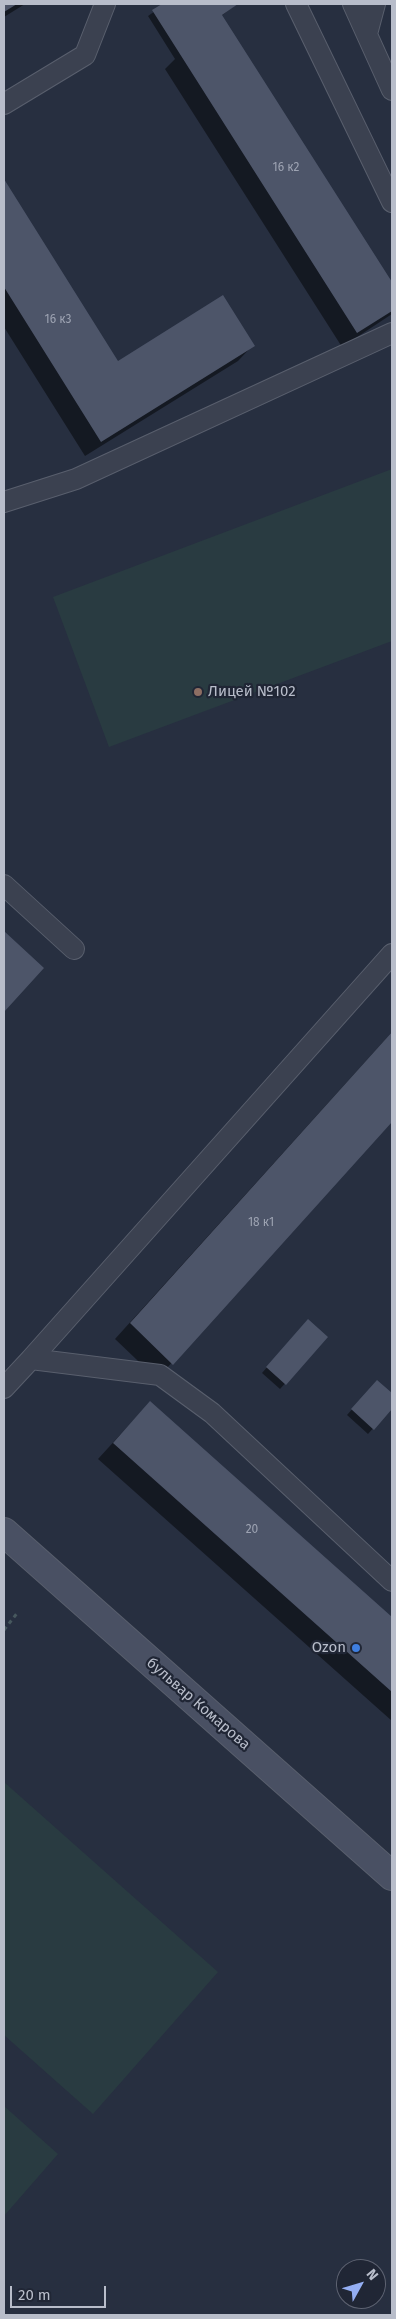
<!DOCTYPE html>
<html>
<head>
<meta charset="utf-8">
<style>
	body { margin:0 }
	#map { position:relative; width:396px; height:2319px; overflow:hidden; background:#272f40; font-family:"Fira Sans",sans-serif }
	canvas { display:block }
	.frame { position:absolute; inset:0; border:5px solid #b8bdca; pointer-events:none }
	.north { position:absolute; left:336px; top:2259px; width:50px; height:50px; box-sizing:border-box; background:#202635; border:1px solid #5d6271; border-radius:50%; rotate:51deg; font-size:14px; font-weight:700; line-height:20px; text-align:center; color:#b8bdca }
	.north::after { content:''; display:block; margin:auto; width:18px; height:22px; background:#94aef3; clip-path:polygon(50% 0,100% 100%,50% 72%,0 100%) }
	.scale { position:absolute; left:10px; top:2286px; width:96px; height:22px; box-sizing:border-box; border:2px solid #b8bdca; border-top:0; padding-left:6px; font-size:15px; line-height:18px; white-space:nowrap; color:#b8bdca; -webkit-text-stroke:4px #202635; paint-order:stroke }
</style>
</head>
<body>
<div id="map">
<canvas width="396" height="2319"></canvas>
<div class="frame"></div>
<div class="north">N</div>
<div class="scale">20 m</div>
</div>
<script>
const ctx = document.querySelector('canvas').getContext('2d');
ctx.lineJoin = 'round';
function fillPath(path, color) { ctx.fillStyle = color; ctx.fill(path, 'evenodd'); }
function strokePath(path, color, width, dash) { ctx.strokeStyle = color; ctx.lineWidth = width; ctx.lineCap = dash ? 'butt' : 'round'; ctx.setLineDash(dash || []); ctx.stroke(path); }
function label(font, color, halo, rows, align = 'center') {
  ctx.font = font + ' "Fira Sans",sans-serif'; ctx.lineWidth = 4.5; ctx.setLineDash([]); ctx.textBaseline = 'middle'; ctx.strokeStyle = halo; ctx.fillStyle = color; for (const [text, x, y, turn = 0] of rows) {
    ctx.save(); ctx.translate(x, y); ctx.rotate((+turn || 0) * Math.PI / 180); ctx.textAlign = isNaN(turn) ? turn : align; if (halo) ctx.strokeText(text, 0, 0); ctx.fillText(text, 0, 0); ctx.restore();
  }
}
fillPath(new Path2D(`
	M392 469V641L109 747 53 597Z
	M4 1782 218 1972 93 2114 4 2035Z
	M4 2106 58 2154 4 2216Z`), '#293b41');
fillPath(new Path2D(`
	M4 4H25L4 17Z
	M165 4H237L221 16 392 285V314L342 347 165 69 175 59 148 16Z
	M4 181 117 362 253 345 238 361 85 456 4 327Z
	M4 933 42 968 4 1010Z
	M392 1032V1120L157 1379 115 1339Z
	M303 1326 327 1337 280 1389 262 1373Z
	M377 1381 392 1395V1407L368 1434 347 1415Z
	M150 1402 392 1618V1721L98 1459Z`), '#0007');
fillPath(new Path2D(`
	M4 4H17L4 12Z
	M162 4H238L222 15 392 282V311L357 333 152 10Z
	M4 179 118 361 223 295 255 346 101 442 4 287Z
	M4 931 44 968 4 1012Z
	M392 1032V1122L173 1365 130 1323Z
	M308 1319 328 1337 286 1385 266 1367Z
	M377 1380 392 1393V1409L374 1430 351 1409Z
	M150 1401 392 1617V1692L113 1443Z`), '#4d5569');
const lane = new Path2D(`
	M296 4 392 202
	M353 4 392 90
	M367 34 375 4
	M4 104 85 55 105 4
	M4 502 76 479 392 333
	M4 885 74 949
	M31 1359 392 954
	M4 1388 31 1359 160 1375 212 1413 392 1581`);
const secondary = new Path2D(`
	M4 1532 392 1876`);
strokePath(lane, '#595f6d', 22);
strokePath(secondary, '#595f6d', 30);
strokePath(new Path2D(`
	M4 1630 18 1612`), '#47585e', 3, [4, 4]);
strokePath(lane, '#3b4150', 20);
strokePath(secondary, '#495063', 28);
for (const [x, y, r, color] of [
	[198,692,5,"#8d6e63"],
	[356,1648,5,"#3f7fe0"]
]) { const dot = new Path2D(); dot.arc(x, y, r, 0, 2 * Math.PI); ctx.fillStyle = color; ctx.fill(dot); strokePath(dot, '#202635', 2); }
label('12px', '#9da3b2', null, [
	["16 к2",286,168],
	["16 к3",58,320],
	["18 к1",261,1223],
	["20",252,1530]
]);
label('15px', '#b8bdca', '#202635', [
	["Лицей №102",208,692],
	["Ozon",346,1648,"right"]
], 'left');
label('15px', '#b8bdca', '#202635', [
	["бульвар Комарова",198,1704,41]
]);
</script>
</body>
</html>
